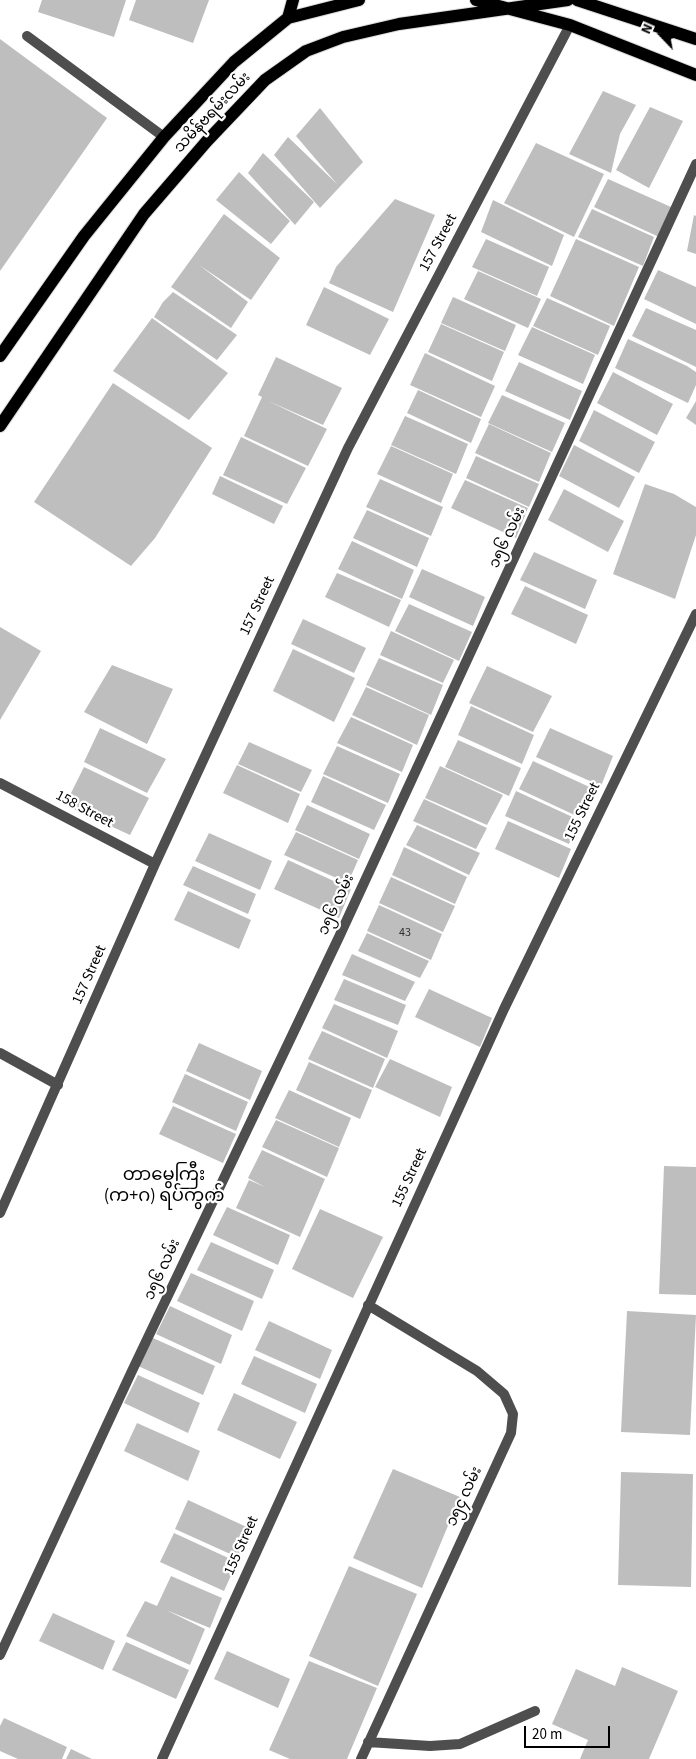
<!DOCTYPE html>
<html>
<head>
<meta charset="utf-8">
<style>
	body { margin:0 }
	#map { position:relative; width:696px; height:1759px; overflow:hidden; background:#fff; font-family:"Source Sans 3",sans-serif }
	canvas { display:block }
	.north { position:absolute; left:636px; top:10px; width:50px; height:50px; -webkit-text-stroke:4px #fff; paint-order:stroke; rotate:294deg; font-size:14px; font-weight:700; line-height:20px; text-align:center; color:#000 }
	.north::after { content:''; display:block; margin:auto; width:18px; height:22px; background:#000; clip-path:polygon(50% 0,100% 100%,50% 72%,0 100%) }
	.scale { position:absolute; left:524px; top:1726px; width:86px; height:22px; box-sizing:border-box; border:2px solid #000; border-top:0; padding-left:6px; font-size:15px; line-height:18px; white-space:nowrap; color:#000; -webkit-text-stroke:4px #fff; paint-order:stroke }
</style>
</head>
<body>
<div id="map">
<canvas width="696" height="1759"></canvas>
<div class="north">N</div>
<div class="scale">20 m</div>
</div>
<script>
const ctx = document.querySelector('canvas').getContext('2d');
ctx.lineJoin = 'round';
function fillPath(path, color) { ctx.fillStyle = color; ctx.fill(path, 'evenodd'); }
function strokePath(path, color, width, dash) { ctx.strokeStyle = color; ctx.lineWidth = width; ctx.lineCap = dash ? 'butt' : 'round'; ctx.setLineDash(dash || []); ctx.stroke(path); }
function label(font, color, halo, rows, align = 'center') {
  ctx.font = font + ' "Source Sans 3","Noto Sans Myanmar",sans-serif'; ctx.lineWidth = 4.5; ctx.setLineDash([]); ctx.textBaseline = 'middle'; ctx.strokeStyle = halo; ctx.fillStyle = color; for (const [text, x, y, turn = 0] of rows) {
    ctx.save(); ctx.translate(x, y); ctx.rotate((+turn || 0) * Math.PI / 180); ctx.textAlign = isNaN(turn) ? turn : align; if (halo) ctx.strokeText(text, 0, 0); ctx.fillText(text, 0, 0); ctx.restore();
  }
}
fillPath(new Path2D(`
	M42 0H126L114 37 38 12Z
	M136 0H209L193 43 129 20Z
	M0 39 107 118 0 271Z
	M603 91 636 105 620 134 611 173 569 154Z
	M650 107 683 121 649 188 616 170Z
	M320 108 363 162 320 208 274 155 288 137 337 184 296 136Z
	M536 143 604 174 574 237 504 203Z
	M263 153 314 202 295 225 248 173Z
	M239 172 290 221 271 244 216 200Z
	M608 179 671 207 659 237 594 207Z
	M395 199 435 215 393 312 329 283 336 267Z
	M493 200 564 235 552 266 481 232Z
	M592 209 654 237 643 266 578 237Z
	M224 214 280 258 251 300 199 265 248 302 231 328 171 287Z
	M694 215 696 216V254L687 251Z
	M486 239 549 267 537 296 472 267Z
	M576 239 639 267 614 326 550 296Z
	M658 270 696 287V324L644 299Z
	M478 271 541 299 528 328 464 299Z
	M324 287 389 319 370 355 306 325Z
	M173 292 237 335 217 360 154 317 163 302Z
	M453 297 516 325 505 351 441 323Z
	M547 298 610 326 598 355 533 326Z
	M646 308 696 330V367L632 336Z
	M152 318 228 373 189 420 113 371Z
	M441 324 504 352 492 381 428 352Z
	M532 327 595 355 583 384 518 355Z
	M628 339 687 366 696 372V385L688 403 615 368Z
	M425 353 495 386 481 417 410 385Z
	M276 357 342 388 323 425 268 401 327 429 308 466 244 436 262 397 258 395Z
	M519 362 582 391 570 420 505 391Z
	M613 372 673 404 657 435 597 403Z
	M113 383 212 448 155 538 131 566 34 502Z
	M418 390 481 419 471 443 407 413Z
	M502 395 565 423 552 452 488 423Z
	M696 401V425L686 418Z
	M594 410 655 442 639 473 579 441Z
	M405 416 468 444 456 474 391 445Z
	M489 424 551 453 539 482 475 453Z
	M241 437 306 468 287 504 223 475Z
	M574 445 635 477 619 508 559 476Z
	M391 446 453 474 441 503 377 474Z
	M476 456 539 484 529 507 466 478Z
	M220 476 283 506 274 524 212 494Z
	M380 479 443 507 431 536 366 507Z
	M465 480 528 508 516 538 451 508Z
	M645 484 674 494 696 507V535L675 599 613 574Z
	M564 489 624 521 608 552 548 520Z
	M367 510 429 538 417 567 353 538Z
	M352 541 414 570 402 599 338 569Z
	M534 552 597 580 585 609 520 580Z
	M422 569 485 597 473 626 409 597Z
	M337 573 401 600 389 627 325 597Z
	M525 586 588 615 576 644 511 614Z
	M409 604 472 632 459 661 395 631Z
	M303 619 366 648 354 673 291 644Z
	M0 627 41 651 0 720Z
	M391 631 454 660 443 683 380 655Z
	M293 649 355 678 334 722 273 691Z
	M379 658 443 685 431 715 366 685Z
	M112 665 173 689 147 744 84 712Z
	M487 666 552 696 533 732 469 703Z
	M366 687 429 715 417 745 352 715Z
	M471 706 534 735 522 764 458 735Z
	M351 717 413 745 402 772 337 743Z
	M100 728 166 759 147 793 84 762Z
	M550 728 613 756 601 786 536 757Z
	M458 740 521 768 509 796 445 767Z
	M249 742 312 770 301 792 238 764Z
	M337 746 400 774 388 803 323 774Z
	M533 761 596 790 583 819 519 789Z
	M237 765 300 794 288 823 223 793Z
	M440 766 503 795 487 825 425 798Z
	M84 767 149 798 130 835 65 805Z
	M323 776 386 805 374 830 311 802Z
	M516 791 579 820 569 844 505 816Z
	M424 799 487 828 476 849 413 821Z
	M307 805 370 834 359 859 295 830Z
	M508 821 571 849 559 878 495 849Z
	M417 825 480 853 469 875 406 845Z
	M296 832 358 860 348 883 284 855Z
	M209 833 272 861 260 890 195 861Z
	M404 847 467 877 455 904 392 875Z
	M288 860 351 889 339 918 274 889Z
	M193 866 256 894 248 914 183 885Z
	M391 877 455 906 443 932 379 903Z
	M188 891 251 920 239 949 174 920Z
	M379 905 442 934 431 960 367 931Z
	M367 933 429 961 420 978 358 951Z
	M352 954 415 982 405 1001 342 975Z
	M344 979 406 1005 398 1025 334 1000Z
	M429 989 492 1018 480 1047 415 1017Z
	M334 1004 398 1031 387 1058 322 1028Z
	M322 1031 385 1059 373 1088 308 1059Z
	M199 1043 262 1071 250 1100 186 1071Z
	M390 1059 452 1087 440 1117 375 1087Z
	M309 1062 372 1090 360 1119 296 1090Z
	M185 1074 248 1102 236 1131 172 1102Z
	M289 1090 351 1118 339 1147 275 1118Z
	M173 1106 236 1134 223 1163 159 1134Z
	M276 1120 339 1148 327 1177 262 1147Z
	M262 1150 325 1179 300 1237 236 1208 249 1180 265 1187 248 1178Z
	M664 1166 696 1167V1295L659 1294Z
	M227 1207 290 1235 278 1265 213 1235Z
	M320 1209 383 1237 353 1298 292 1269Z
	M211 1242 274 1270 262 1299 197 1270Z
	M191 1273 254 1301 242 1331 177 1301Z
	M170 1306 232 1335 221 1364 156 1334Z
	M627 1311 696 1315 690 1435 621 1432Z
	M269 1321 332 1350 320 1379 255 1350Z
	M153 1338 215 1366 203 1395 138 1366Z
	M254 1356 317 1384 305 1413 241 1384Z
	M138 1375 200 1403 188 1433 124 1403Z
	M234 1393 297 1422 280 1459 217 1430Z
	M137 1423 200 1451 188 1481 124 1451Z
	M393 1469 460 1497 422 1588 353 1558Z
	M621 1472 693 1474 691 1587 618 1585Z
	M188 1500 251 1529 239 1558 175 1529Z
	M174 1533 237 1562 224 1591 160 1562Z
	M349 1566 417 1594 378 1686 309 1656Z
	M171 1576 222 1598 210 1628 166 1610 205 1629 190 1665 126 1636 145 1601 157 1606Z
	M53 1613 115 1641 103 1670 39 1641Z
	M126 1642 189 1670 176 1699 112 1670Z
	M227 1651 290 1679 278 1708 214 1679Z
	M309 1661 377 1688 347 1759H290L269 1750Z
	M622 1667 678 1691 649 1759H580L588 1740 552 1724 576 1669 615 1686Z
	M4 1718 67 1747 62 1759H18L0 1751V1726Z
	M71 1749 92 1759H66Z`), '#bebebe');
const primary = new Path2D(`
	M476 0 570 25 696 75
	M577 0 696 39
	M288 18 293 0
	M0 356 84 236 164 137 234 62 288 18 359 0
	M0 426 144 214 207 141 265 80 306 51 343 37 399 24 568 0`);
strokePath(primary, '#dbdbdb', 14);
strokePath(new Path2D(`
	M27 36 164 137`), '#4e4e4e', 10);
strokePath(new Path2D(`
	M0 783 155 864
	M0 1053 58 1085
	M0 1213 155 864 348 448 570 25
	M0 1655 131 1373 339 937 696 164
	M368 1742 430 1746 460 1744 535 1711
	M162 1759 504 1009 696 614
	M361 1759 511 1433 513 1414 504 1394 477 1371 368 1305`), '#4e4e4e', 10);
strokePath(primary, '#000', 12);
label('12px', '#303030', null, [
	["43",405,933]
]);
label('15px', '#000', '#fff', [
	["သမိန်ဗရမ်းလမ်း",213,113,-47],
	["157 Street",439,243,-62],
	["၁၅၆ လမ်း",508,538,-65],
	["157 Street",258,606,-65],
	["158 Street",84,810,28],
	["155 Street",583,812,-64],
	["၁၅၆ လမ်း",337,905,-65],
	["157 Street",90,975,-66],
	["155 Street",410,1178,-65],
	["၁၅၆ လမ်း",163,1270,-65],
	["၁၅၄ လမ်း",465,1497,-65],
	["155 Street",242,1546,-66]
]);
label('18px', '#000', '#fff', [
	["တာမွေကြီး",164,1176],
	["(က+ဂ) ရပ်ကွက်",164,1197]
]);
</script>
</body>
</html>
